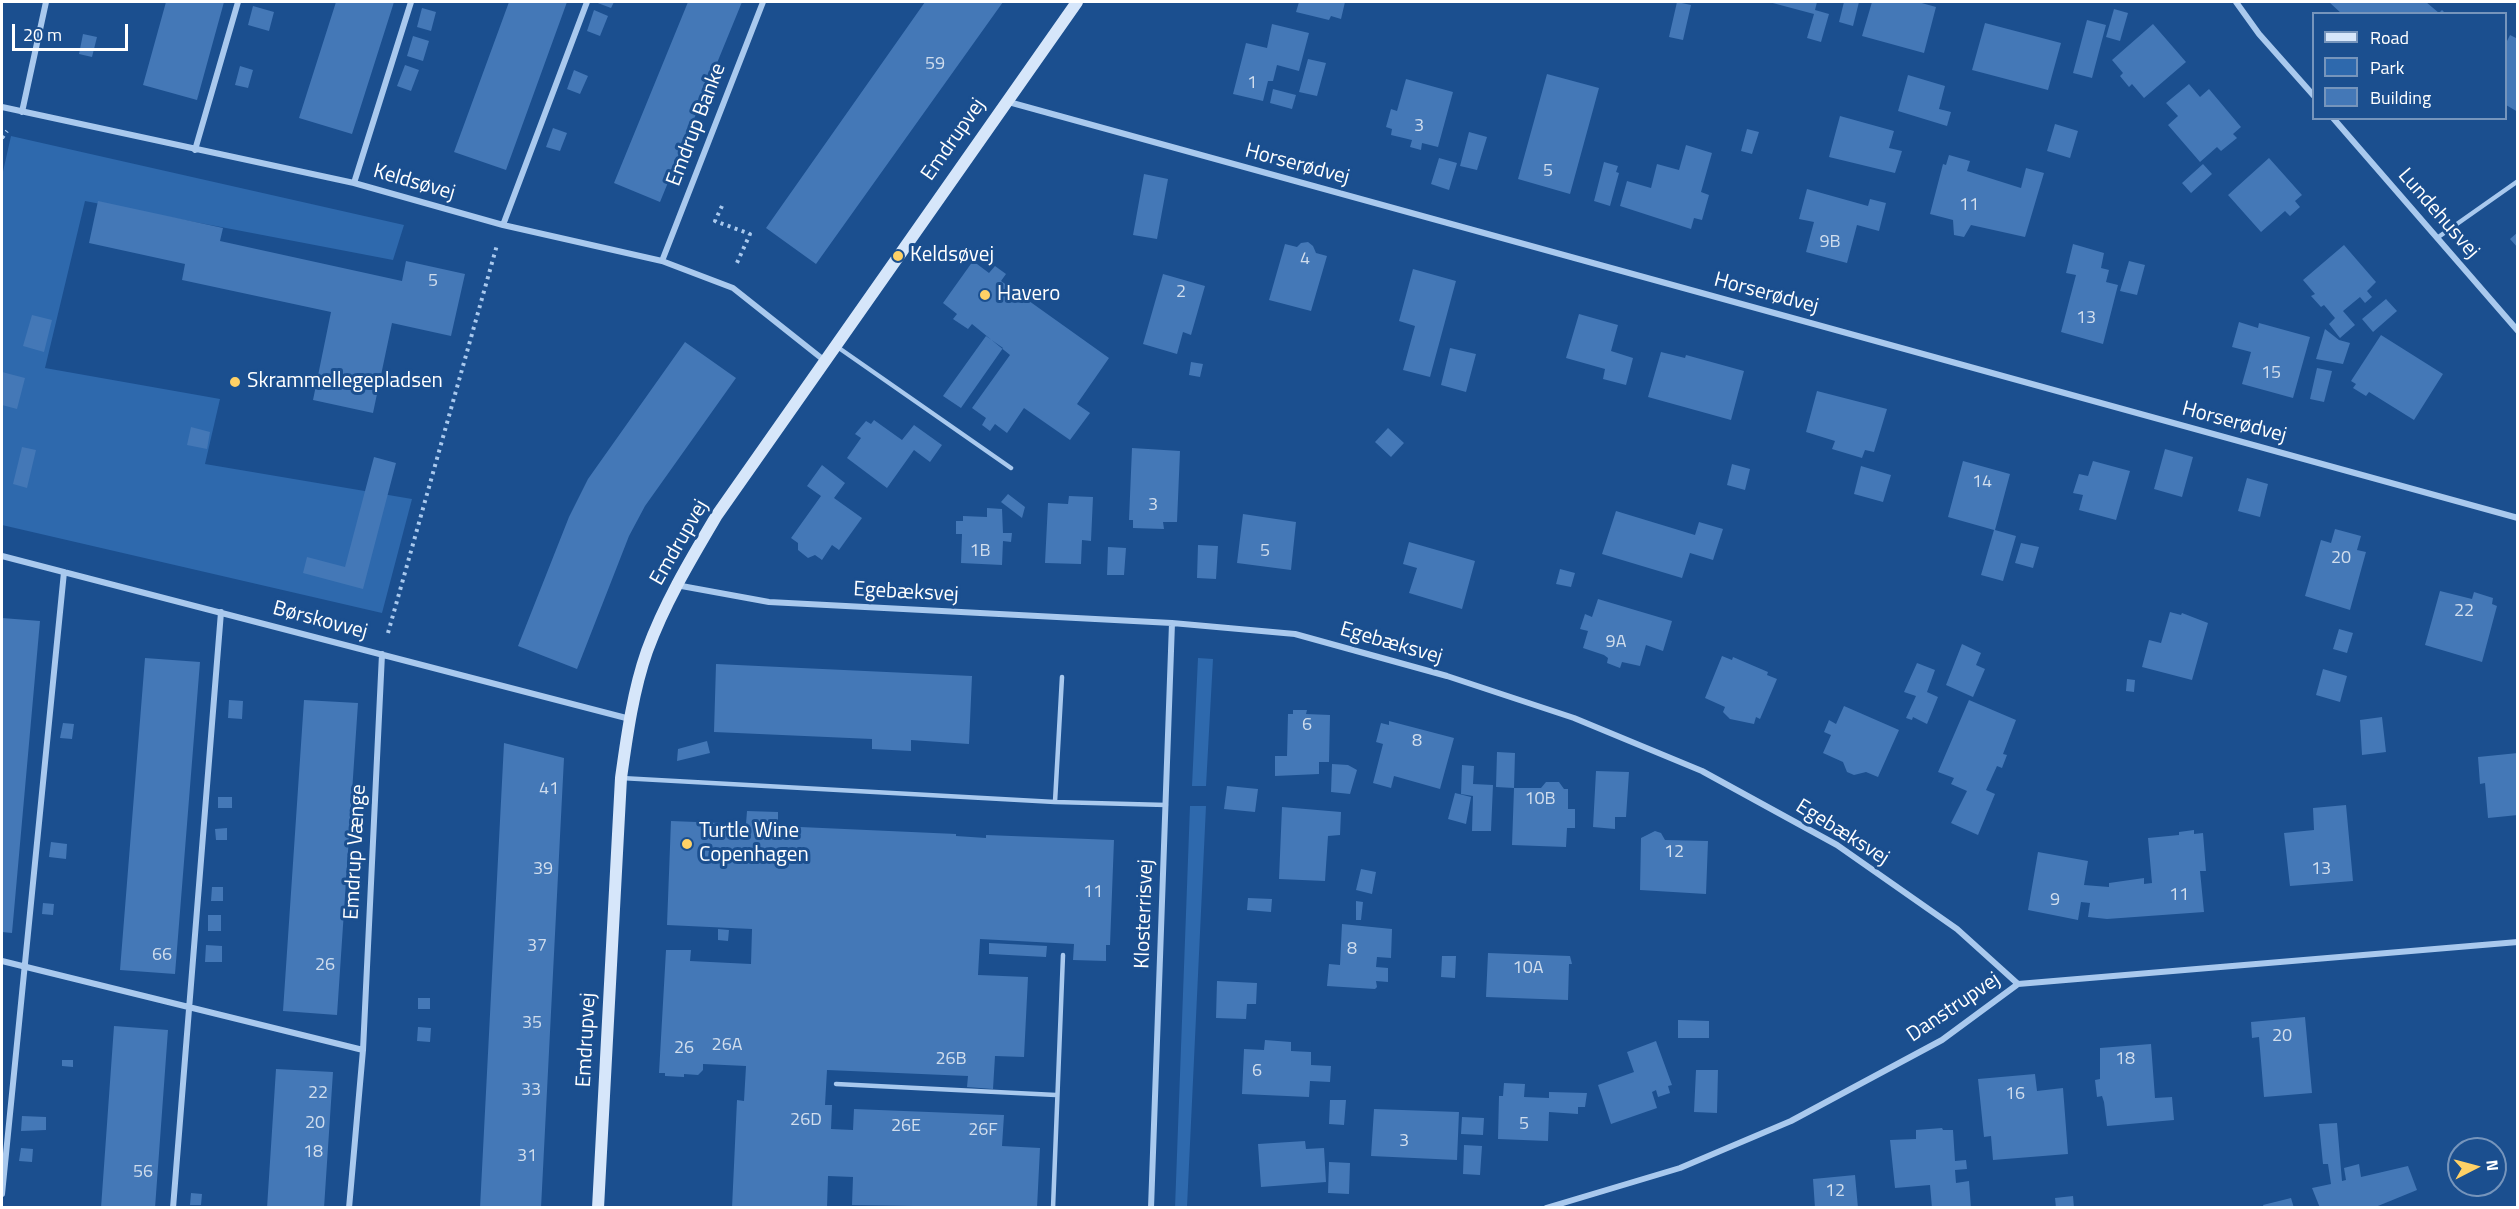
<!DOCTYPE html>
<html>
<head>
<meta charset="utf-8">
<style>
	body { margin:0 }
	#map { position:relative; width:2519px; height:1209px; overflow:hidden; background:#1b4f8f; font-family:"Titillium Web",sans-serif }
	canvas { display:block }
	.frame { position:absolute; inset:0; border:3px solid #fff; pointer-events:none }
	.legend { position:absolute; left:2312px; top:12px; width:195px; height:108px; box-sizing:border-box; background:#1b4f8f; border:2px solid #7695bc; margin:0; padding:8px 10px; list-style:none; font-size:18px; color:#fff }
	.legend li { display:flex; align-items:center; gap:12px; height:30px }
	.legend b { width:30px; border:2px solid #7695bc }
	.north { position:absolute; left:2447px; top:1137px; width:60px; height:60px; box-sizing:border-box; background:#1b4f8f; border:2px solid #7695bc; border-radius:50%; rotate:84deg; font-size:16px; font-weight:700; line-height:24px; text-align:center; color:#fff }
	.north::after { content:''; display:block; margin:auto; width:21px; height:27px; background:#ffd166; clip-path:polygon(50% 0,100% 100%,50% 72%,0 100%) }
	.scale { position:absolute; left:12px; top:24px; width:116px; height:27px; box-sizing:border-box; border:3px solid #fff; border-top:0; padding-left:8px; font-size:18px; line-height:21px; white-space:nowrap; color:#fff; -webkit-text-stroke:4px #1b4f8f; paint-order:stroke }
</style>
</head>
<body>
<div id="map">
<canvas width="2519" height="1209"></canvas>
<div class="frame"></div>
<ul class="legend">
<li><b style="height:8px;background:#d6e6fa"></b>Road</li>
<li><b style="height:16px;background:#2e69ad"></b>Park</li>
<li><b style="height:16px;background:#4478b7"></b>Building</li>
</ul>
<div class="north">N</div>
<div class="scale">20 m</div>
</div>
<script>
const ctx = document.querySelector('canvas').getContext('2d');
ctx.lineJoin = 'round';
function fillPath(path, color) { ctx.fillStyle = color; ctx.fill(path, 'evenodd'); }
function strokePath(path, color, width, dash) { ctx.strokeStyle = color; ctx.lineWidth = width; ctx.lineCap = dash ? 'butt' : 'round'; ctx.setLineDash(dash || []); ctx.stroke(path); }
function label(font, color, halo, rows, align = 'center') {
  ctx.font = font + ' "Titillium Web",sans-serif'; ctx.lineWidth = 6; ctx.setLineDash([]); ctx.textBaseline = 'middle'; ctx.strokeStyle = halo; ctx.fillStyle = color; for (const [text, x, y, turn = 0] of rows) {
    ctx.save(); ctx.translate(x, y); ctx.rotate((+turn || 0) * Math.PI / 180); ctx.textAlign = isNaN(turn) ? turn : align; if (halo) ctx.strokeText(text, 0, 0); ctx.fillText(text, 0, 0); ctx.restore();
  }
}
fillPath(new Path2D(`
	M11 136 404 225 393 260 85 201 45 368 220 399 205 464 412 499 382 613 2 525V176Z
	M1198 658 1213 659 1206 786H1192Z
	M1190 806H1206L1187 1207 1175 1208Z`), '#2e69ad');
fillPath(new Path2D(`
	M166 2H224L197 100 143 85Z
	M336 2H394L352 134 299 118Z
	M509 2H567L506 170 454 152Z
	M595 2H614L611 8Z
	M688 2H742L660 202 614 183Z
	M925 2H1003L816 264 766 228Z
	M1299 2H1345L1341 19 1331 16 1329 20 1296 12Z
	M1677 2 1691 5 1683 40 1669 37Z
	M1769 2H1817L1815 10 1829 14 1821 42 1807 38 1814 14Z
	M1844 2H1859L1853 26 1839 22Z
	M1872 2H1918L1936 7 1924 53 1862 36Z
	M2329 2H2426L2439 13 2442 10 2446 14H2342Z
	M253 6 274 12 269 31 248 25Z
	M422 8 436 12 431 31 417 27Z
	M2114 9 2128 13 2120 41 2106 37Z
	M594 10 608 16 600 36 587 31Z
	M2087 20 2106 25 2092 78 2073 73Z
	M1985 23 2061 43 2048 90 1972 70Z
	M1272 24 1309 33 1299 71 1277 65 1273 81H1268L1263 101 1233 94 1246 43 1267 48Z
	M2153 24 2186 62 2144 98 2132 84 2129 87 2120 76 2123 73 2112 60Z
	M83 34 97 37 92 57 79 54Z
	M2510 35 2518 39V112L2506 105V43Z
	M413 36 429 41 423 61 407 56Z
	M1308 59 1326 63 1317 96 1299 92Z
	M405 65 419 70 411 91 397 86Z
	M240 66 253 70 248 88 235 85Z
	M574 70 588 76 580 94 567 89Z
	M1547 74 1599 88 1570 194 1518 179Z
	M1908 75 1945 86 1939 109 1951 112 1947 126 1898 111Z
	M1406 79 1453 92 1438 147 1422 143 1421 150 1410 147 1412 140 1391 135 1392 129 1386 127 1391 109 1397 111Z
	M2189 84 2200 97 2209 89 2241 127 2233 134 2237 138 2221 151 2217 147 2200 162 2168 125 2178 116 2166 103Z
	M1273 89 1296 95 1292 109 1270 103Z
	M1840 116 1894 131 1889 148 1902 151 1895 173 1829 157Z
	M2055 124 2078 131 2070 158 2047 151Z
	M553 128 567 133 560 151 546 147Z
	M1747 129 1759 132 1752 154 1741 151Z
	M1469 132 1487 137 1477 170 1460 166Z
	M1686 145 1712 153 1701 192 1709 195 1702 220 1694 218 1691 229 1620 206 1627 181 1651 188 1657 164 1679 170Z
	M1949 155 1970 161 1967 171 2021 188 2026 168 2044 173 2025 237 1971 225 1964 237 1954 235 1953 220 1930 214 1943 164 1946 165Z
	M1439 158 1457 163 1449 190 1431 184Z
	M2269 158 2302 195 2295 201 2300 207 2290 216 2285 211 2261 232 2228 195Z
	M1604 162 1618 166 1616 172 1619 173 1610 206 1594 201Z
	M2203 164 2212 174 2191 193 2182 183Z
	M1144 174 1168 179 1157 239 1133 235Z
	M1807 189 1868 206 1870 199 1886 203 1879 231 1857 225 1847 263 1806 252 1814 222 1799 219Z
	M98 201 223 228 220 241 402 281 406 261 465 274 451 336 392 323 373 413 313 400 331 312 182 280 185 264 89 243Z
	M2518 232V248L2510 239Z
	M1308 242 1313 246 1316 253 1327 256 1311 311 1269 300 1285 244 1297 247 1301 243Z
	M2073 244 2104 253 2101 268 2109 270 2106 282 2118 285 2103 344 2061 332 2076 275 2066 273Z
	M2344 245 2376 282 2367 291 2372 297 2365 303 2360 297 2343 311 2355 325 2340 338 2329 324 2335 318 2324 305 2321 307 2311 296 2315 294 2303 280Z
	M973 261 989 273 995 266 1006 274 1001 281 1109 358 1077 404 1090 413 1070 440 1024 408 1007 433 995 424 990 431 982 425 986 418 972 408 1010 355 972 324 968 329 953 319 957 314 943 303Z
	M2129 261 2145 265 2137 295 2120 291Z
	M1413 269 1456 281 1430 377 1403 370 1415 326 1399 321Z
	M1163 274 1205 286 1191 335 1183 332 1177 354 1143 344Z
	M2386 299 2397 311 2373 332 2362 319Z
	M1579 314 1618 325 1611 351 1633 358 1626 385 1603 379 1605 369 1566 358Z
	M32 315 52 320 44 352 23 346Z
	M2239 322 2258 328 2259 323 2310 337 2293 398 2242 384 2251 352 2232 347Z
	M2325 329 2339 340 2350 343 2343 364 2316 359Z
	M2381 335 2443 374 2414 420 2369 392 2366 396 2353 388 2356 384 2351 381Z
	M986 336 1003 348 961 408 943 396Z
	M685 342 736 378 645 506 629 536 577 669 518 646 569 517 588 479Z
	M1450 348 1476 354 1466 392 1441 385Z
	M1661 352 1685 358 1686 355 1744 371 1731 420 1648 397Z
	M1191 362 1203 364 1200 377 1189 375Z
	M2317 368 2332 371 2324 402 2310 399Z
	M2 372 25 378 17 409 2 405Z
	M1817 391 1887 409 1874 452 1865 450 1862 458 1832 449 1835 441 1806 432Z
	M874 420 902 440 914 425 942 445 930 462 914 450 887 488 847 458 861 438 855 434 866 421 871 424Z
	M191 427 210 432 207 449 187 445Z
	M1388 428 1404 443 1391 457 1375 442Z
	M22 447 36 450 27 488 13 484Z
	M1132 448 1180 451 1177 522H1163L1164 529 1133 528V520H1129Z
	M2165 449 2193 457 2182 497 2154 489Z
	M374 457 396 463 363 589 303 573 307 557 345 567Z
	M1963 461 2010 474 1995 530 2016 536 2003 581 1981 575 1994 530 1948 517Z
	M2093 461 2130 471 2116 520 2079 510 2083 495 2073 493 2079 474 2088 476Z
	M1732 464 1750 469 1745 490 1727 485Z
	M822 465 845 483 834 498 862 518 839 550 832 545 822 560 815 555 808 558 798 550V543L791 538 821 496 807 486Z
	M1861 466 1891 475 1883 502 1854 494Z
	M2247 478 2268 484 2260 517 2238 511Z
	M1008 494 1025 507 1022 518 1001 502Z
	M1069 496 1093 497 1091 541 1082 540 1081 564 1045 563 1048 503 1068 504Z
	M987 508 1002 509 1003 533H1012L1011 542 1003 541 1002 565 961 563 962 534H956V521H963V516L987 517Z
	M1616 511 1695 535 1699 522 1723 529 1713 560 1690 553 1682 578 1602 554Z
	M1243 514 1296 522 1291 570 1237 563Z
	M2335 529 2361 536 2357 550 2366 552 2350 610 2305 596 2321 540 2331 543Z
	M1409 542 1475 561 1462 609 1409 593 1417 568 1403 564Z
	M2021 543 2039 547 2033 568 2015 563Z
	M1198 545 1218 546 1216 579 1197 578Z
	M1108 547 1126 548 1124 575H1107Z
	M1560 569 1575 573 1571 587 1556 584Z
	M2440 591 2472 599 2474 592 2493 598 2492 604 2497 606 2482 662 2425 645Z
	M1598 599 1672 621 1663 651 1646 645 1640 666 1622 662 1620 668 1607 663 1608 658 1604 655 1583 648 1588 631 1580 629 1585 614 1592 617Z
	M2170 612 2181 615 2182 613 2208 623 2192 680 2142 667 2149 640 2161 643Z
	M2 618 40 621 12 933 2 932Z
	M2339 629 2353 633 2347 653 2333 649Z
	M1962 644 1981 653 1976 665 1985 669 1973 697 1946 685Z
	M1722 656 1732 660 1733 657 1768 672 1767 675 1777 679 1760 719 1756 717 1754 724 1730 719 1723 712 1725 707 1705 698Z
	M145 658 200 662 175 974 120 970Z
	M1917 663 1935 670 1927 692 1938 697 1927 724 1913 717 1912 720 1906 718 1916 696 1904 692Z
	M716 664 972 676 969 744 911 740V751L872 749V739L714 732Z
	M2323 669 2347 676 2340 702 2316 695Z
	M2127 679 2135 680 2134 692 2126 691Z
	M229 700 243 701 242 719 228 718Z
	M304 700 358 703 337 1015 283 1011Z
	M1969 700 2016 720 2003 754 2007 755 2002 768 1997 766 1986 790 1995 794 1978 835 1951 823 1967 791 1951 784 1954 778 1938 772Z
	M1844 706 1899 730 1878 777 1866 772 1854 775 1847 772 1843 762 1823 753 1831 735 1824 732 1829 720 1836 724Z
	M1293 710H1307L1306 714 1330 715 1329 762H1319V774L1275 776V756H1287L1288 714H1293Z
	M2382 717 2386 752 2362 755 2360 720Z
	M1389 721 1454 738 1440 789 1394 776 1391 788 1373 783 1383 744 1376 742 1381 723 1389 725Z
	M63 723 74 724 72 739 60 738Z
	M707 741 710 753 677 761 678 749Z
	M504 743 564 758 541 1208H480Z
	M1497 752 1515 753 1514 788 1496 787Z
	M2518 753V815L2488 818 2485 783 2480 784 2478 757Z
	M1332 764 1348 765 1357 770 1350 794 1331 792Z
	M1462 765 1474 766 1473 784 1493 785 1491 831H1472L1473 796 1461 794Z
	M1596 771 1629 772 1626 817H1615V829L1593 827Z
	M1546 782H1559L1564 789H1568V809H1575V828H1567L1566 847 1512 845 1514 788H1541Z
	M1227 786 1258 789 1255 812 1224 809Z
	M1455 793 1471 797 1466 824 1448 819Z
	M218 797H232V808H218Z
	M2346 805 2353 881 2290 886 2284 833 2314 830 2313 808Z
	M1282 807 1341 812 1340 835 1328 836 1325 881 1279 879Z
	M747 811 778 812V826L956 834V836L986 838V835L1114 840 1110 945H1106V961L1073 960 1074 944 980 939 978 975 1028 977 1024 1057 995 1056 993 1089 967 1087 968 1076 827 1070 825 1105H832L831 1129 853 1130 854 1109 1004 1115 1002 1146 1040 1148 1037 1208 852 1205 853 1177 828 1176 827 1208H732L737 1100 744 1101 746 1066 703 1064V1070L698 1075 684 1074V1077L665 1076V1073H659L666 950H691L690 961 751 964 752 929 667 925 671 821 746 824Z
	M227 828V840H216L215 829Z
	M2194 830V834L2203 833 2206 871H2200L2204 912 2107 919 2088 917 2090 903 2081 902 2078 920 2028 910 2038 852 2088 861 2084 885 2109 887V883L2144 878V884L2152 883 2148 838 2179 835V832Z
	M1655 831 1661 833 1665 840 1708 841 1706 894 1640 890 1641 838Z
	M51 842 67 844 66 859 49 857Z
	M1361 869 1376 872 1372 894 1356 890Z
	M212 887H223V901H211Z
	M1248 898 1272 899 1271 912 1247 910Z
	M1356 901 1363 902 1361 920H1356Z
	M43 903 54 904 53 915 42 914Z
	M208 915H221V931H208Z
	M1342 924 1392 929 1391 958 1377 957 1376 967 1388 968V982L1376 981 1377 987 1375 989 1327 986 1329 964 1340 965Z
	M718 929 729 930 728 941 718 940Z
	M989 943 1047 946 1046 957 989 954Z
	M206 945 222 946V962H205Z
	M1488 953 1570 956 1572 964H1569L1568 1000 1486 997Z
	M1442 956H1456L1455 978 1441 977Z
	M1217 981 1257 983 1256 1004H1247L1246 1019 1216 1018Z
	M418 998H430V1009H418Z
	M2305 1017 2312 1093 2264 1097 2259 1037 2252 1038 2251 1022Z
	M1678 1020 1709 1021V1038H1678Z
	M114 1026 168 1030 155 1208H101Z
	M418 1027 431 1028 430 1042 417 1041Z
	M1265 1040 1291 1042V1051L1311 1052V1065L1331 1066 1330 1082 1310 1081 1309 1097 1242 1094 1244 1049 1264 1050Z
	M1656 1041 1672 1085 1668 1086 1670 1093 1658 1097 1656 1090 1652 1092 1657 1108 1611 1124 1598 1085 1634 1072 1627 1052Z
	M2151 1044 2155 1098 2172 1097 2174 1120 2107 1126 2104 1102 2102 1096 2097 1097 2095 1080 2100 1079V1048Z
	M62 1060H73V1067L62 1066Z
	M276 1069 333 1072 324 1208H267Z
	M1696 1070H1718L1717 1113 1694 1112Z
	M2035 1074 2037 1091 2063 1088 2068 1154 1993 1160 1991 1136 1984 1137 1978 1079Z
	M1504 1083 1525 1084 1524 1097 1549 1098V1092L1587 1093 1585 1107H1578V1114L1549 1112 1548 1141 1498 1139 1499 1096H1503Z
	M1330 1100H1346L1344 1125 1329 1124Z
	M1374 1109 1459 1112 1457 1160 1371 1156Z
	M22 1116 46 1117V1130L21 1131Z
	M1462 1117 1484 1118 1483 1135 1461 1134Z
	M2337 1123 2342 1181 2346 1180 2344 1168 2359 1164 2361 1177 2408 1166 2417 1190 2373 1208H2320L2312 1188 2331 1184 2328 1164H2323L2319 1124Z
	M1942 1128 1943 1130H1953L1955 1161 1966 1160 1967 1169 1955 1170 1956 1183 1969 1181 1971 1208H1932L1930 1185 1895 1188 1890 1140 1916 1139V1130Z
	M1305 1141 1306 1149 1324 1148 1326 1182 1261 1187 1258 1144Z
	M1464 1145 1482 1146 1480 1175 1463 1174Z
	M21 1148 33 1149 32 1162 19 1161Z
	M1329 1162 1350 1163 1349 1194 1328 1193Z
	M1855 1175 1858 1208H1815L1813 1179Z
	M191 1193 202 1194 201 1205H190Z
	M2073 1196 2074 1208H2056L2055 1198Z
	M2291 1198 2294 1208H2264L2263 1205Z`), '#4478b7');
strokePath(new Path2D(`
	M2 138 7 131
	M722 206 715 221 750 234 736 265
	M388 633 497 245`), '#a9c9ee', 4, [3, 4.5]);
strokePath(new Path2D(`
	M2437 238 2518 181
	M836 346 1011 468
	M621 778 1055 802 1166 805
	M1055 802 1062 677
	M836 1084 1056 1095
	M1053 1208 1063 955`), '#a9c9ee', 4.5);
strokePath(new Path2D(`
	M2236 2 2259 34 2314 96
	M1005 101 2518 518
	M2 107 354 183 503 225 662 261 733 288 825 361
	M22 112 46 2
	M2333 118 2518 331
	M195 150 238 2
	M354 183 411 2
	M503 225 587 2
	M662 261 763 2
	M2 556 630 719
	M676 585 769 602 1172 623 1295 634 1447 676 1574 718 1702 771 1837 845 1957 929 2018 984
	M2 961 363 1050
	M2 1194 64 572
	M173 1208 221 612
	M349 1208 363 1050 382 654
	M1151 1208 1172 623
	M1546 1208 1680 1168 1791 1121 1942 1040 2018 984 2518 942`), '#a9c9ee', 6);
strokePath(new Path2D(`
	M598 1208 621 778C627 735 633 691 647 651 665 602 691 559 717 515L1077 2`), '#d6e6fa', 12);
for (const [x, y, r, color] of [
	[898,256,6,"#ffd166"],
	[985,295,6,"#ffd166"],
	[235,382,6,"#ffd166"],
	[687,844,6,"#ffd166"]
]) { const dot = new Path2D(); dot.arc(x, y, r, 0, 2 * Math.PI); ctx.fillStyle = color; ctx.fill(dot); strokePath(dot, '#1b4f8f', 2); }
label('18px', '#d0dded', null, [
	["59",935,65],
	["1",1252,84],
	["3",1419,127],
	["5",1548,172],
	["11",1969,206],
	["9B",1830,243],
	["4",1305,260],
	["5",433,282],
	["2",1181,293],
	["13",2086,319],
	["15",2271,374],
	["14",1982,483],
	["3",1153,506],
	["1B",980,552],
	["5",1265,552],
	["20",2341,559],
	["22",2464,612],
	["9A",1616,643],
	["6",1307,726],
	["8",1417,742],
	["41",549,790],
	["10B",1540,800],
	["12",1674,853],
	["39",543,870],
	["13",2321,870],
	["11",1093,893],
	["11",2179,896],
	["9",2055,901],
	["37",537,947],
	["8",1352,950],
	["66",162,956],
	["26",325,966],
	["10A",1528,969],
	["35",532,1024],
	["20",2282,1037],
	["26A",727,1046],
	["26",684,1049],
	["26B",951,1060],
	["18",2125,1060],
	["6",1257,1072],
	["33",531,1091],
	["22",318,1094],
	["16",2015,1095],
	["26D",806,1121],
	["20",315,1124],
	["5",1524,1125],
	["26E",906,1127],
	["26F",983,1131],
	["3",1404,1142],
	["18",313,1153],
	["31",527,1157],
	["56",143,1173],
	["12",1835,1192]
]);
label('21px', '#fff', '#1b4f8f', [
	["Emdrup Banke",697,125,-69],
	["Emdrupvej",954,140,-55],
	["Horserødvej",1297,165,15],
	["Keldsøvej",414,183,16],
	["Lundehusvej",2438,214,49],
	["Horserødvej",1766,294,15],
	["Horserødvej",2234,423,15],
	["Emdrupvej",680,543,-60],
	["Egebæksvej",906,593,3],
	["Børskovvej",320,621,15],
	["Egebæksvej",1391,644,16],
	["Egebæksvej",1842,833,32],
	["Emdrup Vænge",356,852,-87],
	["Klosterrisvej",1145,914,-88],
	["Danstrupvej",1954,1008,-34],
	["Emdrupvej",587,1040,-87]
]);
label('21px', '#fff', '#1b4f8f', [
	["Keldsøvej",910,256],
	["Havero",997,295],
	["Skrammellegepladsen",247,382],
	["Turtle Wine",699,832],
	["Copenhagen",699,856]
], 'left');
</script>
</body>
</html>
